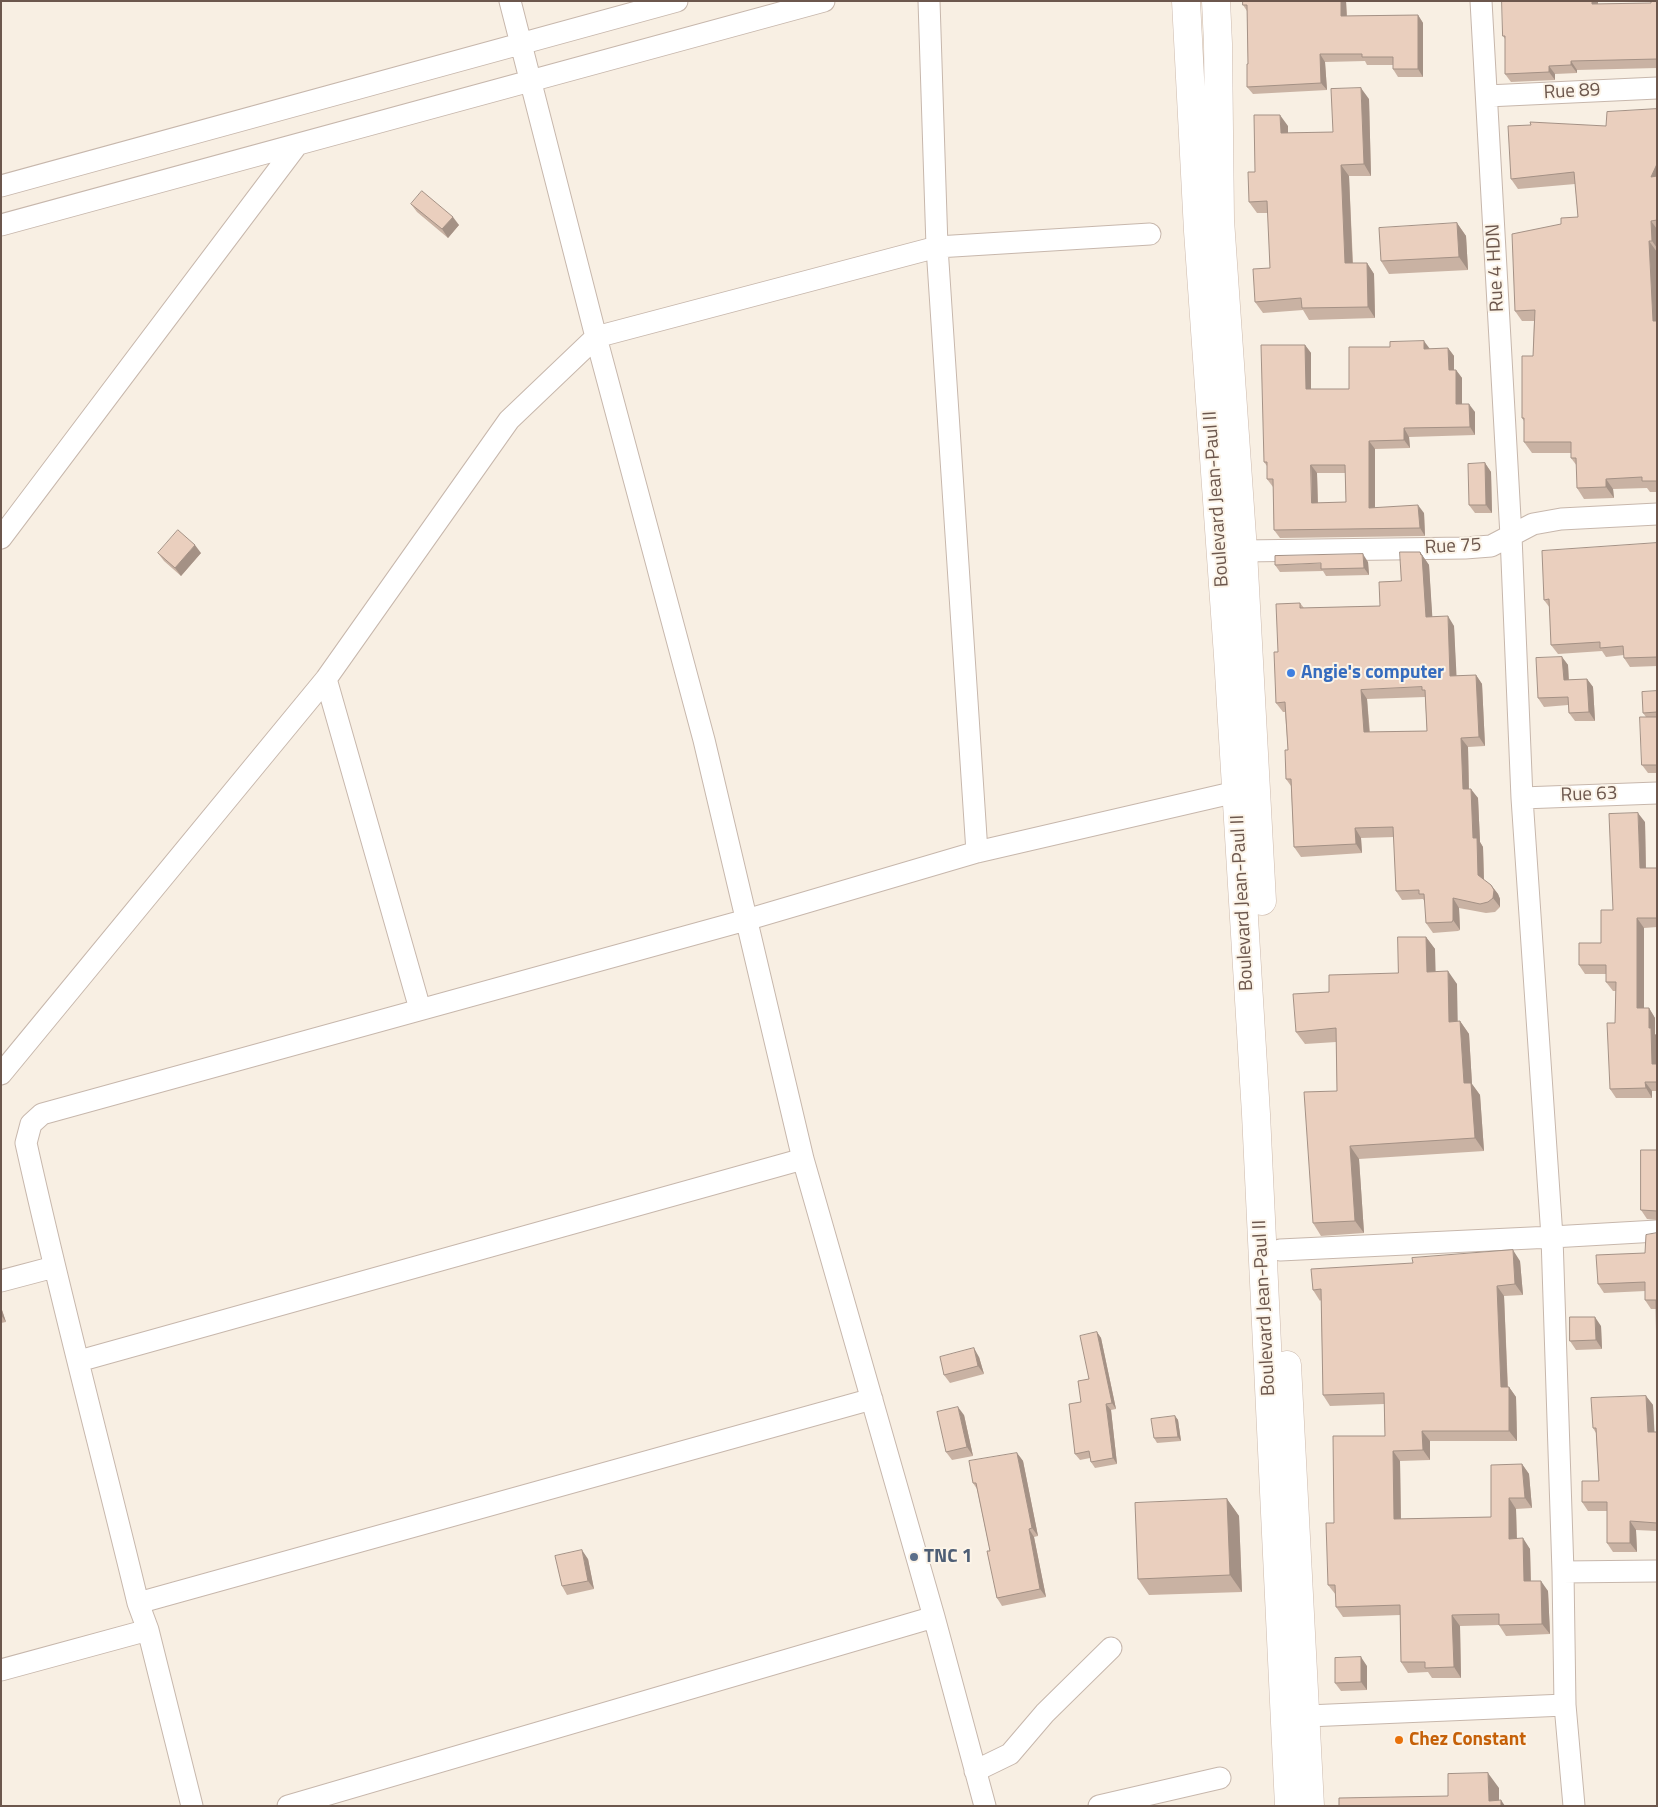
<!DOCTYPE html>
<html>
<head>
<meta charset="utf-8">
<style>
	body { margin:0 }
	#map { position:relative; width:1658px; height:1807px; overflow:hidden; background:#f8efe3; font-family:"Titillium Web",sans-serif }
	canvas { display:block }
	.frame { position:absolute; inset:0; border:2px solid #6c574d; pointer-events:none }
</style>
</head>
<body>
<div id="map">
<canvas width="1658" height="1807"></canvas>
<div class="frame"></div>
</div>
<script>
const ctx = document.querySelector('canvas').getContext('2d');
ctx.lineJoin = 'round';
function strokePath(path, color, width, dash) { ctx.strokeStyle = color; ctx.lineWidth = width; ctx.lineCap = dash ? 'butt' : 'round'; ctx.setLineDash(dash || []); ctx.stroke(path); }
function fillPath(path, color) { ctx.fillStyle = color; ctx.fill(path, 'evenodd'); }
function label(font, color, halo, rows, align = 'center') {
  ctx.font = font + ' "Titillium Web",sans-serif'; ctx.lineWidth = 4; ctx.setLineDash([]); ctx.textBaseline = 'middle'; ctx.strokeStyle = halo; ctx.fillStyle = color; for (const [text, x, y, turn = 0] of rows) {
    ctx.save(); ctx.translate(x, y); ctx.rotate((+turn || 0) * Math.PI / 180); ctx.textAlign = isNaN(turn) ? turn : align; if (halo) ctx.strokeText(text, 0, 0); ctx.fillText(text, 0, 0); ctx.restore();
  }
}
const minor = new Path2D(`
	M510 1 596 337 704 740 803 1159 934 1617 985 1806
	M929 1 937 247 977 852
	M1481 1 1511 536 1522 798 1552 1237 1563 1572 1565 1705 1574 1806
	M1487 96 1657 88
	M1 186 677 1
	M1 225 824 1
	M1 538 297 145
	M1243 551 1465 548 1491 546 1533 524 1561 519 1657 514
	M326 679 420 1009
	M1522 798 1657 793
	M1 1074 326 679 509 420 596 337 937 247 1150 234
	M1280 1250 1552 1237 1657 1231
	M1 1281 54 1267
	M79 1361 803 1159
	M1563 1572 1657 1571
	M138 1603 872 1399
	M1 1670 148 1630
	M1307 1716 1565 1705
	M975 1771 1010 1754 1045 1713 1111 1648
	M192 1806 148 1630 138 1603C101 1450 60 1297 26 1143L31 1124 42 1114 746 920 977 852 1236 792
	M288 1806 934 1617
	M1099 1806 1220 1778`);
const secondary = new Path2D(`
	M1186 1 1198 231 1228 656 1256 1114 1289 1806
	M1216 1 1218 44 1220 220 1243 551 1262 901
	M1287 1365 1310 1806`);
strokePath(minor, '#c7b7ac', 23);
strokePath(secondary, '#ccb9ac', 29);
strokePath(minor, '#fff', 21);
strokePath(secondary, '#fff', 28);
fillPath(new Path2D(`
	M1243 1H1346L1347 16 1418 15 1423 23V77H1398L1393 69V65H1367L1365 61 1325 62 1327 90 1253 94 1247 87 1248 64 1247 11 1243 5Z
	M1657 1V68L1577 70V73L1555 74V80L1511 82 1505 74V39L1503 36 1598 4 1651 3Z
	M1369 99 1371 176H1349L1353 263H1367L1374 274 1375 318 1309 320 1303 310 1263 313 1255 302 1270 268 1268 213H1257L1249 202 1255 172 1288 126V133L1333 132Z
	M1657 109V492H1650L1647 488 1613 489 1614 498 1584 499 1577 488V466L1571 458V453H1532L1524 442V421L1522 418 1533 356 1534 321H1522L1515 311 1561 224 1578 217 1575 184 1518 189 1511 179 1606 126Z
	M411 204 459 225 448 238 417 212Z
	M1457 223 1466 236 1468 270 1389 274 1381 261Z
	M1305 345 1311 353V389H1349L1429 349 1448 348 1454 356V370H1456L1462 378V404L1475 412V435L1409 437 1410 448 1375 449V508L1424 513 1425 536 1280 538 1274 530 1273 487 1267 479V466L1264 462ZM1317 473H1345L1346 502 1318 503Z
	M1485 463 1491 472 1492 513H1475L1469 505Z
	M1657 543V666L1630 667 1624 658V655L1606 657 1602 651 1558 654 1551 645 1550 608 1544 600Z
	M1420 552 1429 565 1432 617 1454 626 1456 676 1476 675 1482 684 1485 746 1468 747 1469 789 1478 798 1480 842 1483 847 1484 880 1491 885 1498 894 1500 899V907L1495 912 1486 913 1459 908 1460 930 1458 931 1433 933 1426 923 1425 902 1423 899 1402 900 1396 891 1394 837 1361 838 1362 853 1301 857 1294 847 1291 786 1286 779 1288 750 1285 712H1283L1276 703 1278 652 1300 603 1304 608 1380 606 1401 581ZM1425 697 1427 731 1370 732 1367 699Z
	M158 553H201L181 576 164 561Z
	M1368 562 1369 575 1326 576 1323 571 1280 572 1275 565Z
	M1562 657 1568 665 1569 680 1587 679 1593 687 1595 721H1575L1569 713 1568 705 1544 707 1538 698Z
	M1657 691V773H1648L1642 765 1646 717 1643 713Z
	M1645 822 1646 868H1657V927L1644 928V1008H1649L1655 1018V1034L1657 1036V1091H1652V1098H1616L1610 1089 1615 1023 1616 991H1613L1606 982V974H1585L1579 965 1601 943Z
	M1426 937 1435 949V972L1457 984V1022L1460 1021 1469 1034 1472 1084 1480 1095 1484 1151 1359 1159 1364 1233 1321 1236 1313 1223 1337 1091 1336 1042 1305 1044 1296 1032 1329 992 1398 973Z
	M1657 1150V1220L1647 1219 1641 1210Z
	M1657 1233V1362L1656 1309H1651L1645 1300V1291L1604 1293 1598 1284 1645 1253Z
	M1520 1261 1523 1295 1504 1296 1508 1387H1509L1516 1397 1517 1441H1430V1460L1400 1461 1401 1519 1491 1517 1522 1464 1529 1474 1532 1508 1516 1509 1517 1538 1530 1549 1531 1581 1548 1591 1550 1634 1506 1636 1499 1625 1460 1626 1461 1678H1432L1428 1672 1408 1673 1401 1662 1400 1615 1343 1617 1336 1607V1595L1328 1585 1334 1523 1385 1436 1384 1404 1330 1406 1323 1395 1321 1300 1320 1301 1313 1290Z
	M1 1307 6 1322 1 1323Z
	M1601 1326 1602 1349 1576 1350 1570 1341Z
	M1097 1332 1101 1338 1116 1409 1111 1410 1117 1464 1095 1468 1091 1462 1090 1458 1080 1460 1075 1454 1081 1402 1089 1379Z
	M979 1357 984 1374 950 1383 944 1375Z
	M1646 1396 1653 1405 1654 1432H1657V1531L1636 1530 1637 1552H1613L1607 1543V1511H1588L1582 1502 1599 1481 1596 1433 1593 1428Z
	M964 1415 973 1456 952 1460 946 1452Z
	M1175 1416 1178 1420 1181 1441 1157 1443 1154 1438Z
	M1017 1453 1023 1461 1038 1536 1034 1537 1046 1597 1002 1606 997 1598 990 1551 977 1489 973 1483Z
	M1227 1499 1239 1516 1242 1592 1149 1595 1138 1579Z
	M588 1559 594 1589 567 1595 562 1586Z
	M1367 1666V1690L1341 1691 1335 1683Z`), '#c9b2a3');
fillPath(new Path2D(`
	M1341 1H1346L1347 23 1341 16Z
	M1592 1H1598V13L1592 4Z
	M1418 15 1423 23V77L1418 69Z
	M1320 54 1325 62 1327 90 1321 83Z
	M1571 61 1577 70V73L1571 65Z
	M1549 66 1555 74V80L1549 72Z
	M1361 88 1369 99 1371 176 1364 164Z
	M1280 115 1288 126V145L1281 133Z
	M1657 164V185L1651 177Z
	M1341 165 1349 176 1353 274 1345 263Z
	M453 217 459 225 448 238 442 229Z
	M1651 221 1657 229V248L1652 241Z
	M1457 223 1466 236 1468 270 1459 257Z
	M1649 241 1657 252V326L1653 321Z
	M1367 263 1374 274 1375 318 1368 307Z
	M1424 341 1430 349H1424Z
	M1305 345 1311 353V397L1306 389Z
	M1448 348 1454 356V378L1449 370Z
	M1456 370 1462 378V412L1456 404Z
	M1469 404 1475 412V435L1470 427Z
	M1404 428 1409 437 1410 448 1404 440Z
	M1369 441 1375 449V516L1369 508Z
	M1485 463 1491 472 1492 513 1486 505Z
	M1311 465 1317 473 1318 512 1312 503Z
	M1606 479 1613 489 1614 498 1606 487Z
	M1418 505 1424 513 1425 536 1420 528Z
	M195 545 201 553 181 576 175 568Z
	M1420 552 1429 565 1433 627 1426 617Z
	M1363 554 1368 562 1369 575 1364 568Z
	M1448 616 1454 626 1457 685 1450 676Z
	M1562 657 1568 665 1569 688 1564 680Z
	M1476 675 1482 684 1485 746 1479 737Z
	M1587 679 1593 687 1595 721 1589 712Z
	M1361 690 1367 699 1370 742 1364 732Z
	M1461 738 1468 747 1469 798 1463 789Z
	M1471 789 1478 798 1480 842 1483 847 1484 884 1478 875 1473 838Z
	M1638 813 1645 822 1646 877 1640 868Z
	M1355 828 1361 838 1362 853 1356 844Z
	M1491 885 1498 894 1500 899V907L1493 898Z
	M1453 898 1459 908 1460 930 1453 920Z
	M1637 918 1644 928V1017L1637 1008Z
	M1426 937 1435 949 1436 985 1427 972Z
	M1448 971 1457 984 1458 1035 1449 1022Z
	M1649 1008 1655 1018V1034L1657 1036V1072L1652 1064 1649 1028Z
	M1460 1021 1469 1034 1472 1084 1480 1095 1484 1151 1475 1138 1464 1083Z
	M1645 1082 1652 1091V1098L1646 1088Z
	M1350 1146 1359 1159 1364 1233 1355 1221Z
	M1513 1250 1520 1261 1523 1295 1515 1284Z
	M1497 1286 1504 1296 1508 1397 1501 1387Z
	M1 1307 6 1322 1 1315Z
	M1595 1317 1601 1326 1602 1349 1596 1340Z
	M1097 1332 1101 1338 1116 1409 1112 1403Z
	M974 1348 979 1357 984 1374 978 1366Z
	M1509 1387 1516 1397 1517 1441 1509 1431Z
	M1646 1396 1653 1405 1655 1441 1648 1432Z
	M1106 1404 1111 1410 1117 1464 1113 1458Z
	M958 1407 964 1415 973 1456 967 1447Z
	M1175 1416 1178 1420 1181 1441 1178 1437Z
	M1422 1431 1430 1441V1460L1423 1450Z
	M1393 1451 1400 1461 1401 1530 1394 1519Z
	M1017 1453 1023 1461 1038 1536 1032 1528Z
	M1522 1464 1529 1474 1532 1508 1525 1498Z
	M1509 1498 1516 1509 1517 1549 1509 1539Z
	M1227 1499 1239 1516 1242 1592 1230 1575Z
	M1630 1521 1636 1530 1637 1552 1630 1543Z
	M1029 1529 1034 1537 1046 1597 1040 1589Z
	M1523 1538 1530 1549 1531 1592 1524 1581Z
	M582 1550 588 1559 594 1589 588 1581Z
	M1541 1581 1548 1591 1550 1634 1542 1624Z
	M1452 1615 1460 1626 1461 1678 1454 1667Z
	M1361 1657 1367 1666V1690L1361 1682Z
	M1488 1773 1499 1788V1806L1489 1801Z
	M1501 1800 1505 1806H1501Z`), '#a49185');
const building = new Path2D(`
	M1243 1H1341V16L1418 15V69H1393V57H1362V54H1320L1321 83 1247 87V64H1248L1247 5H1243Z
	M1502 1H1592V4L1651 3V1H1657V59L1571 61V65L1549 66V72L1505 74V36H1503Z
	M1361 88 1364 164 1341 165 1345 263H1367L1368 307 1302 308 1301 298 1255 302 1253 269 1270 268 1267 201 1249 202 1248 172H1255L1254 115H1280L1281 133 1333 132 1331 89Z
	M1657 109V164L1651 177 1657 176V220L1651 221 1652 241H1649L1653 321H1657V481H1642V477L1606 479V487L1577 488 1576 458H1571V442H1524V418H1522V356H1533L1535 310 1515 311 1512 234 1561 224V218L1578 217 1574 172 1511 179 1508 126 1531 125 1530 122 1606 126 1607 112Z
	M422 191 453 217 442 229 411 204Z
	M1457 223 1459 257 1381 261 1379 228Z
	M1424 341V349L1448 348 1449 370H1456V404H1469L1470 427 1404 428V440L1369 441V508L1418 505 1420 528 1274 530 1273 479H1267V462H1264L1261 345H1305L1306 389H1349V347H1390V342ZM1311 465H1345L1346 502 1312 503Z
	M1485 463 1486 505H1469L1468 464Z
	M178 530 195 545 175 568 158 553Z
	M1657 543V657L1624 658 1623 646 1600 648V642L1551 645 1549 599 1544 600 1542 551Z
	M1400 552H1420L1421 555H1422L1426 617 1448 616 1450 676 1476 675 1479 737 1461 738 1463 789H1471L1473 838H1477L1478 875 1491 885 1494 890 1493 898 1488 902 1480 904 1453 898V920L1452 922 1426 923 1424 894H1419V890L1396 891 1393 827 1355 828 1356 844 1294 847 1291 779H1286L1285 750H1288L1285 702 1276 703 1274 652H1278L1276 604 1300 603V608L1380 606 1379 582 1401 581ZM1422 687V690H1425L1427 731 1364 732 1361 690Z
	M1363 554 1364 568 1321 569V563L1275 565V556Z
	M1562 657 1564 680 1587 679 1589 712 1569 713 1568 697 1538 698 1536 658Z
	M1657 691V712L1643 713 1642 692Z
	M1640 717H1657V765H1642Z
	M1638 813 1640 868H1657V918H1637V1008H1649V1028H1651L1652 1064H1657V1082H1645L1646 1088 1610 1089 1607 1023H1615L1616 982H1606V965H1579V943H1601V910H1613L1609 814Z
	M1398 937H1426L1427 972 1448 971 1449 1022 1460 1021 1464 1083H1471L1475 1138 1350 1146 1355 1221 1313 1223 1304 1092 1337 1091 1336 1028 1296 1032 1293 994 1329 992V975L1398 973Z
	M1641 1150H1657V1211L1641 1210Z
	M1657 1233V1362L1656 1300H1645V1282L1598 1284 1596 1255 1645 1253 1646 1235Z
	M1513 1250 1515 1284 1497 1286 1501 1387H1509V1431H1422L1423 1450 1393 1451 1394 1519 1491 1517V1465L1522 1464 1525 1498H1509V1539L1523 1538 1524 1581H1541L1542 1624 1499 1625V1614L1452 1615 1454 1667 1425 1668V1662H1401L1400 1605 1336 1607 1335 1585H1328L1326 1523H1334L1333 1436H1385L1384 1393 1323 1395 1321 1289 1313 1290 1311 1269 1413 1263 1412 1258Z
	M1570 1317H1595L1596 1340 1570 1341Z
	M1097 1332 1112 1403 1106 1404 1113 1458 1091 1462 1089 1451 1075 1454 1069 1404 1081 1402 1078 1381 1089 1379 1080 1336Z
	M974 1348 978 1366 944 1375 940 1357Z
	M1646 1396 1648 1432H1657V1523L1630 1521V1543H1607V1502H1582V1481H1599L1596 1428H1593L1591 1398Z
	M958 1407 967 1447 946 1452 937 1412Z
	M1175 1416 1178 1437 1154 1438 1151 1419Z
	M1017 1453 1032 1528 1029 1529 1040 1589 997 1598 987 1551H990L976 1483H973L969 1461Z
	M1227 1499 1230 1575 1138 1579 1135 1503Z
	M582 1550 588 1581 562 1586 555 1556Z
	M1361 1657V1682L1335 1683V1658Z
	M1488 1773 1489 1801 1501 1800V1806H1339V1798L1448 1796V1774Z`);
fillPath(building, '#eacfbe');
strokePath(building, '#a49185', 1);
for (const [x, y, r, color] of [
	[1291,673,5,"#3f7fe0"],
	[914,1557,5,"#5c6f8a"],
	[1399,1740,5,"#e8710a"]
]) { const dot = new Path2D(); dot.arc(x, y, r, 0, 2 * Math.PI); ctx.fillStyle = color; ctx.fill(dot); strokePath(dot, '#fcf4e8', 2); }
label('19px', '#6c574d', '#fcf4e8', [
	["Rue 89",1572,92,-3],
	["Rue 4 HDN",1496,268,-93],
	["Boulevard Jean-Paul II",1217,499,-94],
	["Rue 75",1453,547,-3],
	["Rue 63",1589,795,-2],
	["Boulevard Jean-Paul II",1243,903,-93],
	["Boulevard Jean-Paul II",1265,1308,-93]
]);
label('bold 19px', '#366cbe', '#fcf4e8', [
	["Angie's computer",1301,673]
], 'left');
label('bold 19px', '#4e5e75', '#fcf4e8', [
	["TNC 1",924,1557]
], 'left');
label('bold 19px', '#c56008', '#fcf4e8', [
	["Chez Constant",1409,1740]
], 'left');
</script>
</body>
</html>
